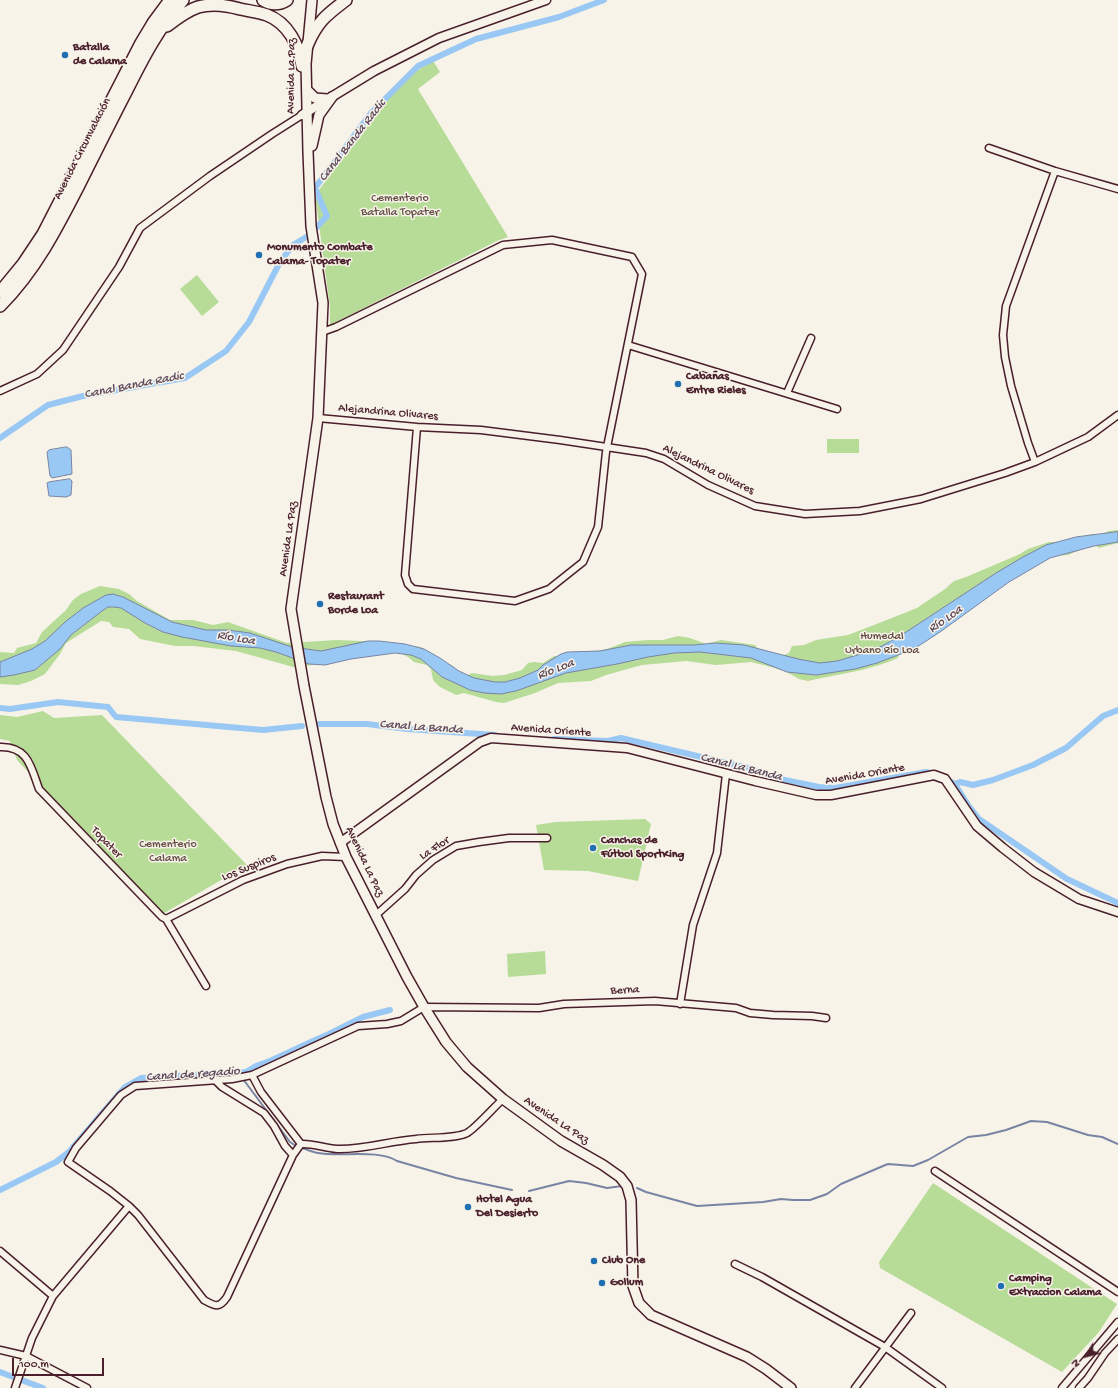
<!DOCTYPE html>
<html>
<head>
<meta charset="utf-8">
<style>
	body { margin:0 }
	#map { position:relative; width:1118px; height:1388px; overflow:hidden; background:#f7f3e8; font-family:"Gochi Hand",sans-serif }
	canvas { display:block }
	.north { position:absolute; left:1066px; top:1336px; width:40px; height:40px; -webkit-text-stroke:3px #f7f3e8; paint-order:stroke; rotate:234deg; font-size:11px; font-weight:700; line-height:16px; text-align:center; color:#4a1f2b }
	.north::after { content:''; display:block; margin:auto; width:14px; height:18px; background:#4a1f2b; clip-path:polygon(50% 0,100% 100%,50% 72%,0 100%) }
	.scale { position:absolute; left:12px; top:1358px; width:92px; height:18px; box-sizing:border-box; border:2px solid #4a1f2b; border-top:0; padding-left:5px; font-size:12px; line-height:14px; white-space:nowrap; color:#4a1f2b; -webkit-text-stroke:3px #f7f3e8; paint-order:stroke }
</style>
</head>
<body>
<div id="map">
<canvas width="1118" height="1388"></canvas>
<div class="north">N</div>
<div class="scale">100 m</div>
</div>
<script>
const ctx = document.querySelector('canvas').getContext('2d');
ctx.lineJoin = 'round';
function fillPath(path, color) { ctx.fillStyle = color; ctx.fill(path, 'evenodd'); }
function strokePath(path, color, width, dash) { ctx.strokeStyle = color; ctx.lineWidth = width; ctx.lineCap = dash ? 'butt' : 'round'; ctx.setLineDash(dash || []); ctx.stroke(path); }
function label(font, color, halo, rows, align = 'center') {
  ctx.font = font + ' "Gochi Hand",sans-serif'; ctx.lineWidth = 3; ctx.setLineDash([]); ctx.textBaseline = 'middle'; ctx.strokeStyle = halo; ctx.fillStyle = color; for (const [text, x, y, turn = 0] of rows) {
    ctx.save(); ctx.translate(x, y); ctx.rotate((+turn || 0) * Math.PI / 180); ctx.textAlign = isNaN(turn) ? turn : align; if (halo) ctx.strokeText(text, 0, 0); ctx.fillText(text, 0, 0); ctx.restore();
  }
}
fillPath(new Path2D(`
	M432 59 440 72 418 89 508 237 497 241 330 325V307L315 195 399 85Z
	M197 275 219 302 202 316 180 289Z
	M827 439H859V453H827Z
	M1118 530V543L1099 548 1094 544 1068 555 1055 556 1006 574 935 635 928 636 900 651 898 658C869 671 838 674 808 681L799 679 783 670 751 662 716 665 686 661 642 665 606 675 591 681 558 683 535 693 504 703 496 702 464 693 456 695 440 687 433 680 431 669 427 665 414 662 408 657 389 648 297 668 236 651 193 646H175L140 639 129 629 113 627 109 622 101 621 66 643 60 654 45 674 31 681 18 685 0 684V652L14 653 17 648 36 643 42 632 66 610 73 600 81 594 100 586 119 589 129 594 137 601 170 620H193L213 625 228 622 287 643 337 640 383 642 407 648 414 646 421 647 444 666 449 664 453 666 456 672 466 676 472 673 493 676 504 675 522 670 528 663 534 662 543 663 554 656H564L607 649 625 642 648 640H663L678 636 690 638 706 644 721 640 755 645 760 651 784 655 789 653 792 646 804 645 816 640 848 635 874 625 917 608 945 589 954 581 966 577 1020 554 1028 549 1049 542H1063L1092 534 1099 535 1109 531Z
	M43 711 54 718 102 715 247 865 161 915 17 760 10 741 0 739V715L17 717Z
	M645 819 651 824 638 881 588 871 544 870 536 825 556 822Z
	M545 951 546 974 508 977 507 954Z
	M933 1183 1117 1304 1099 1332 1062 1372 880 1268 879 1262Z`), '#b7dc98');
const water = new Path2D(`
	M67 447 71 450 72 474 52 478 50 476 47 452 49 450Z
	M70 479 72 481 71 495 66 497 49 496 47 483 49 482Z
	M1118 532V542L1094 546 1050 558 1009 582 940 632 920 645 906 652 877 663 855 669 816 675 787 672 751 658 700 652 674 653 648 657 617 664 566 673 516 691 501 694 484 693 470 690 442 677 421 659 411 655 395 653 351 659 325 665 309 664 276 652 260 648 231 646 182 637 163 632 145 623 121 608 114 607H108L102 611 71 635 60 649 35 670 14 675 0 677V662L32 649 45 641 65 622 83 608 106 595 113 594 123 597 172 622 206 630H228L250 633 292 647 321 651 368 641H379L405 644 424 649 440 658 459 671 474 678 495 682H505L520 678 538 670 543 665 561 654 567 652 600 651 631 645H694L715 643 744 645 798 659 820 663 837 661 861 654 882 646 900 636 996 573 1023 557 1046 545 1076 537Z`);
fillPath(water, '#99c8f4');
strokePath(water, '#7984a4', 1);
strokePath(new Path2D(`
	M238 1073 239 1074
	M243 1079 290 1142 296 1146
	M300 1147C306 1149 312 1152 318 1153 340 1157 379 1149 397 1161L456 1178 512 1190
	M637 1188 646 1192 697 1206 763 1202 781 1199 793 1200H810L827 1194 841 1184 883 1166 888 1164 913 1166 928 1160 968 1137 986 1135 1006 1130 1031 1121 1047 1122 1088 1135 1102 1137 1118 1144
	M529 1191 569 1181 586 1183 607 1188 622 1186`), '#7984a4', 2);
strokePath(new Path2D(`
	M317 227 327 216 315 188 371 113 418 66 476 39 559 17 604 0
	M0 438 48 405 83 396 185 378 226 351 249 322 280 262 293 245 308 236
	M0 708 10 709 58 702 108 707 116 717 263 730 302 726
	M319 724H367L407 729 495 735
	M554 739 608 741 621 738 752 769 775 778 819 787 835 788 926 772 936 774
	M946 779 955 784 968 805 979 819 1067 879 1118 903
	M955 784 960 782 973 785 993 780 1033 765 1066 748 1103 716 1118 710
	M0 1190 56 1162 69 1152 118 1095 125 1087 141 1078 246 1072 256 1066 270 1061 313 1041 329 1034 363 1017 390 1010
	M0 1372 43 1388`), '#99c8f4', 6);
const street = new Path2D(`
	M989 148 1055 171 1006 306 1003 335 1005 357 1011 386 1028 443 1035 462
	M1055 171 1118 189
	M322 332 336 327 503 245 552 240 632 257 642 274 606 452 598 527 583 562 549 589 515 601 413 589 408 584 405 575 417 427
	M628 345 837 409
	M0 391 37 374 63 350 119 267 140 228 210 176 272 134 302 115
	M787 393 811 338
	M318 418 417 427 481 430 560 440 646 453 664 459 708 485 755 506 805 514 860 511 921 499 1005 473 1035 462 1088 437 1118 415
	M0 747C28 746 31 767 39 789L162 917 166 919 206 986
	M376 915 405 889 416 875 433 860 456 846 479 842 509 838H547
	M166 919 243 880 287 864 322 856 346 857
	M680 1004 693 925 717 853 726 774
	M252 1075 261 1092 301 1144C312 1143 324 1148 337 1149 363 1150 389 1141 416 1139 430 1137 455 1139 467 1133 476 1128 494 1107 503 1099
	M215 1080 222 1087 264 1113 274 1126 285 1146 293 1155
	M935 1171 1118 1292
	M129 1206 138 1215 204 1300C215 1306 219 1309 227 1297L293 1155 301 1144
	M0 1251 53 1296
	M735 1264 762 1277 885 1347 942 1388
	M0 1350 26 1356 87 1388
	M15 1388 32 1338 53 1296 129 1206 110 1191 68 1162 76 1148 121 1095 135 1086 232 1079 252 1075 358 1026 387 1024 401 1021 424 1007 539 1008 564 1004 655 1001 736 1008 750 1013 773 1015 812 1016 826 1018
	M855 1388 911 1313
	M1062 1388 1118 1322
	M1079 1388 1088 1378 1105 1353 1118 1339`);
const secondary = new Path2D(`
	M302 115 374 71 439 38 546 0
	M340 843 480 742 491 738 627 748 755 781 816 795H831L934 775 945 779 977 826 1003 848 1034 872 1079 899 1118 912`);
const primary = new Path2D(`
	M312 0 306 64 308 152 311 226 323 303 318 418 291 609 304 686 326 797 333 824 346 857 407 977 424 1007 446 1042 467 1067 503 1099 561 1141 603 1165 620 1177 627 1186 631 1200 633 1286 639 1303 651 1315 747 1357 766 1369 791 1388
	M307 90 315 98 327 99
	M312 146 319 115 332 97`);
const highway = new Path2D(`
	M263 0C271 5 279 5 287 0
	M167 26C176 19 186 11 198 7 213 3 226 5 240 9 249 11 259 12 267 15 288 23 299 45 302 66
	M307 46C317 22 326 15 346 0
	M0 292 23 264 43 234 141 43 153 23 170 0
	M0 306C35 271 57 228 79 185 95 153 111 121 127 90 143 58 159 27 183 0`);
strokePath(street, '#4a1f2b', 9);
strokePath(secondary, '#4a1f2b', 11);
strokePath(primary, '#4a1f2b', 12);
strokePath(highway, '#4a1f2b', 14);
strokePath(street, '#f7f3e8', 6);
strokePath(secondary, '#f7f3e8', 8);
strokePath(primary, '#f7f3e8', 9);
strokePath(highway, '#f7f3e8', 11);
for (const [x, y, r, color] of [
	[65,55,4,"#1f6fb2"],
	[259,255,4,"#1f6fb2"],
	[678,384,4,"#1f6fb2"],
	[320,604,4,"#1f6fb2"],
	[593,848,4,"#1f6fb2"],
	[468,1207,4,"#1f6fb2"],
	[594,1261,4,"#1f6fb2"],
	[602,1283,4,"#1f6fb2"],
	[1001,1286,4,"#1f6fb2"]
]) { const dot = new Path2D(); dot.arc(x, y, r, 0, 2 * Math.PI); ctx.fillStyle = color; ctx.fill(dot); strokePath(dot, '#f7f3e8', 1.5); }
label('bold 12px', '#4a1f2b', '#f7f3e8', [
	["Batalla",73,48],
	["de Calama",73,62],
	["Monumento Combate",267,248],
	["Calama- Topater",267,262],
	["Cabañas",686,377],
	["Entre Rieles",686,391],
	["Restaurant",328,597],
	["Borde Loa",328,611],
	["Canchas de",601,841],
	["Fútbol SportKing",601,855],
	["Hotel Agua",476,1200],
	["Del Desierto",476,1214],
	["Club One",602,1261],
	["Camping",1009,1279],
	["Extraccion Calama",1009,1293],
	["Gollum",610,1283]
], 'left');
label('12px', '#4a1f2b', '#f7f3e8', [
	["Avenida La Paz",292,76,-89],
	["Avenida Circunvalación",83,149,-63],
	["Alejandrina Olivares",388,413,5],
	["Alejandrina Olivares",708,470,26],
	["Avenida La Paz",289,539,-82],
	["Avenida Oriente",551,731,4],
	["Avenida Oriente",865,775,-10],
	["Topater",106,843,46],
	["La Flor",435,849,-33],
	["Avenida La Paz",364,862,65],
	["Los Suspiros",249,868,-22],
	["Berna",625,991,-2],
	["Avenida La Paz",556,1121,34]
]);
label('12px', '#654e46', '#f7f3e8', [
	["Cementerio",400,199],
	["Batalla Topater",400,213],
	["Humedal",882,637],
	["Urbano Río Loa",882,651],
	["Cementerio",168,845],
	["Calama",168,859]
]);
label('italic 13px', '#5e495d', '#f7f3e8', [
	["Canal Banda Radic",353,141,-52],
	["Canal Banda Radic",134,386,-11],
	["Río Loa",946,620,-35],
	["Río Loa",236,639,10],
	["Río Loa",556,670,-21],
	["Canal La Banda",421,728,4],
	["Canal La Banda",741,768,14],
	["Canal de regadio",193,1075,-4]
]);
</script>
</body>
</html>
